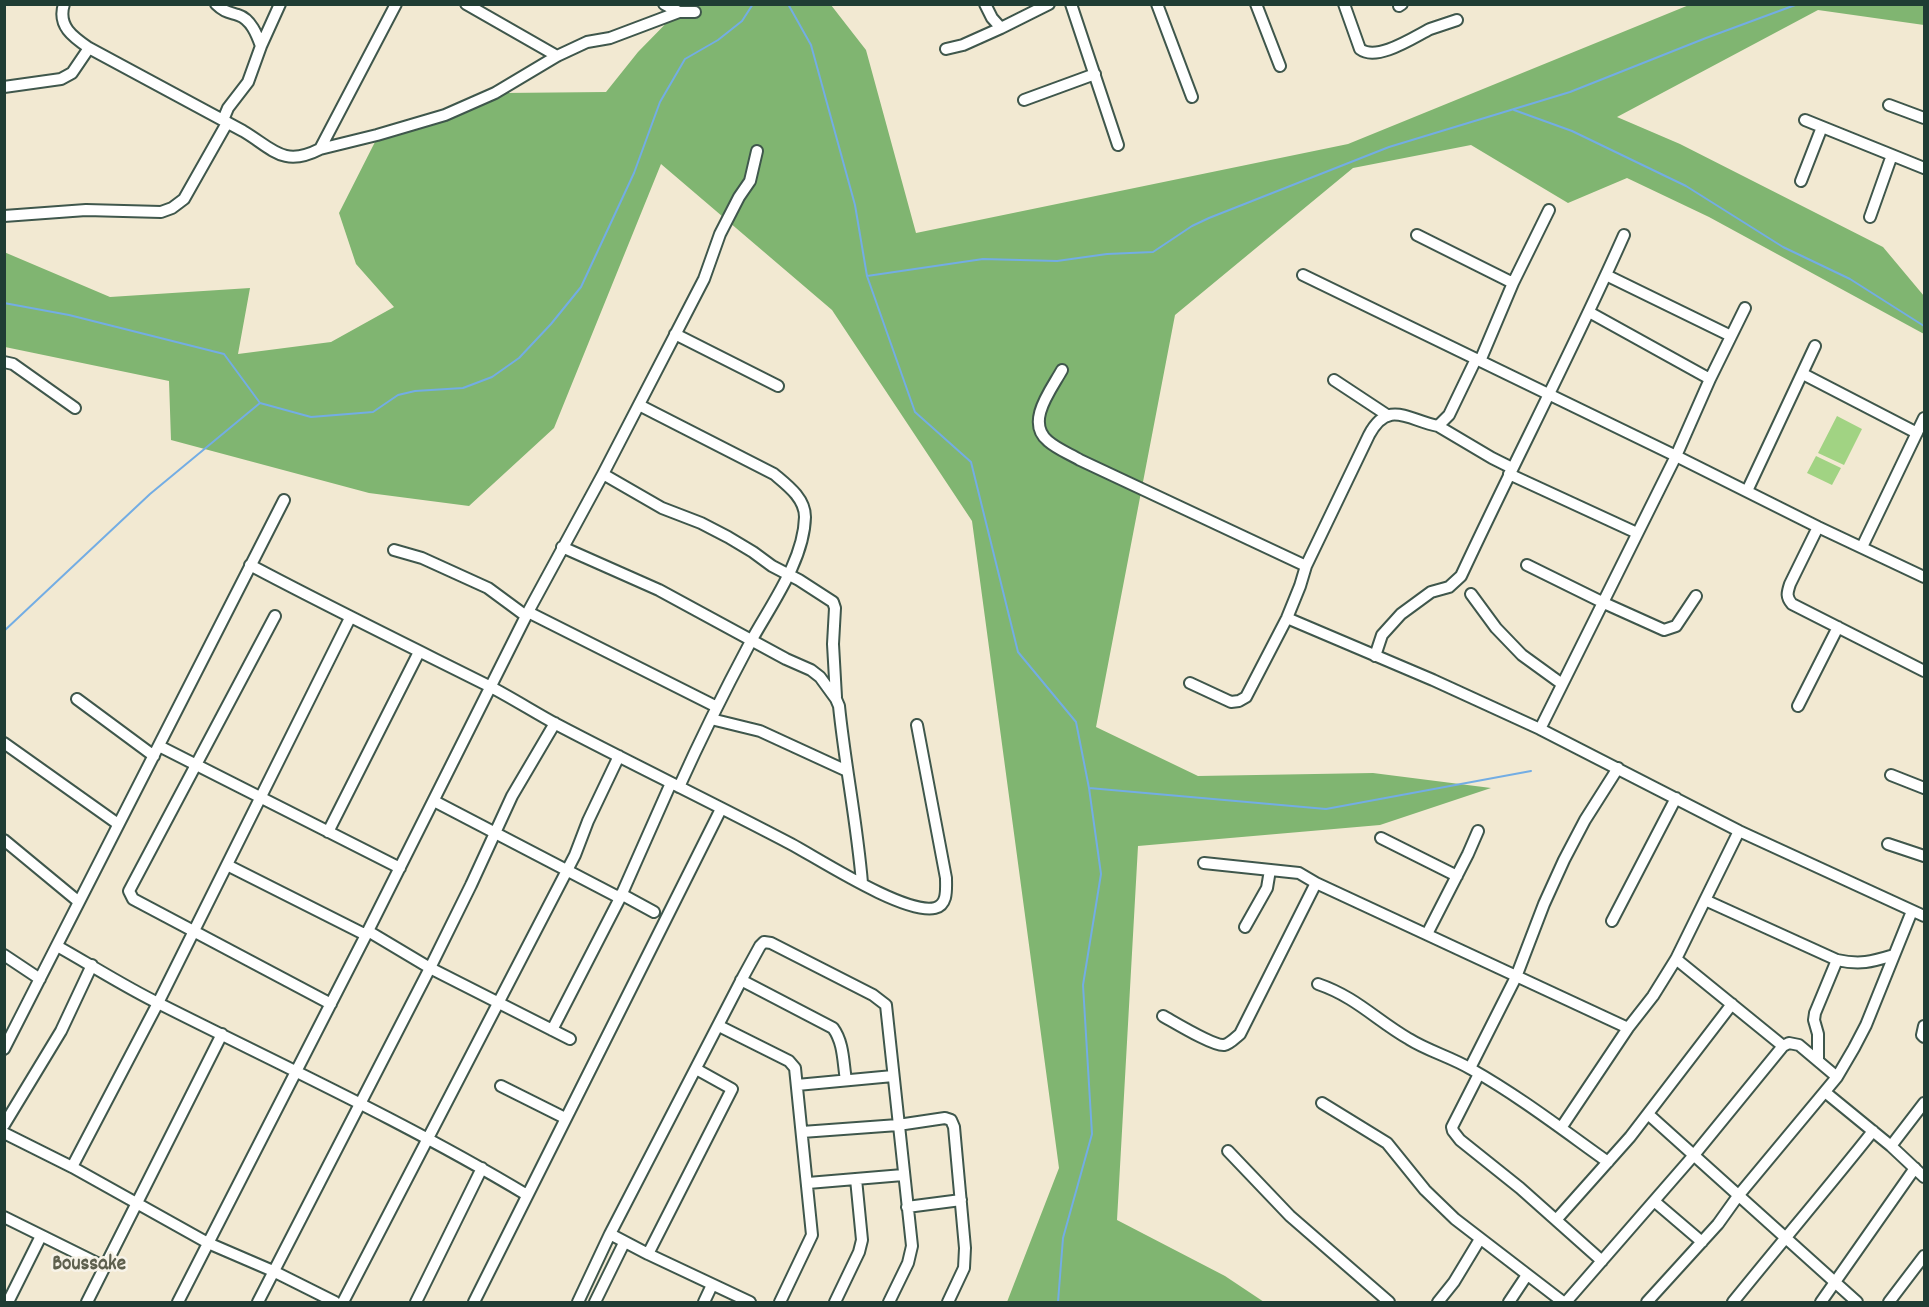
<!DOCTYPE html>
<html>
<head>
<meta charset="utf-8">
<style>
	body { margin:0 }
	#map { position:relative; width:1929px; height:1307px; overflow:hidden; background:#f2e9d2; font-family:Dekko,sans-serif }
	canvas { display:block }
	.frame { position:absolute; inset:0; border:6px solid #1f3d34; pointer-events:none }
</style>
</head>
<body>
<div id="map">
<canvas width="1929" height="1307"></canvas>
<div class="frame"></div>
</div>
<script>
const ctx = document.querySelector('canvas').getContext('2d');
ctx.lineJoin = 'round';
function fillPath(path, color) { ctx.fillStyle = color; ctx.fill(path, 'evenodd'); }
function strokePath(path, color, width, dash) { ctx.strokeStyle = color; ctx.lineWidth = width; ctx.lineCap = dash ? 'butt' : 'round'; ctx.setLineDash(dash || []); ctx.stroke(path); }
function label(font, color, halo, rows, align = 'center') {
  ctx.font = font + ' Dekko,sans-serif'; ctx.lineWidth = 5; ctx.setLineDash([]); ctx.textBaseline = 'middle'; ctx.strokeStyle = halo; ctx.fillStyle = color; for (const [text, x, y, turn = 0] of rows) {
    ctx.save(); ctx.translate(x, y); ctx.rotate((+turn || 0) * Math.PI / 180); ctx.textAlign = isNaN(turn) ? turn : align; if (halo) ctx.strokeText(text, 0, 0); ctx.fillText(text, 0, 0); ctx.restore();
  }
}
fillPath(new Path2D(`
	M1837 416 1862 429 1844 465 1818 453Z
	M1816 456 1841 468 1832 485 1807 473Z`), '#a1d383');
fillPath(new Path2D(`
	M684 5H831L866 50 916 233 1348 144 1689 5H1924V25L1818 10 1617 117 1680 144 1883 247 1924 296V334L1709 217 1627 178 1568 203 1471 145 1353 168 1175 315 1096 727 1198 776 1373 773 1491 788 1380 825 1138 846 1117 1220 1225 1276 1264 1302H1007L1059 1168 972 521 832 310 661 164 554 428 469 506 369 493 171 440 169 381 5 347 4 252 110 297 250 288 238 354 331 342 394 307 356 264 339 213 378 136 502 93 606 92 638 52Z`), '#80b571');
strokePath(new Path2D(`
	M788 4 811 45 855 205 867 276 915 412 971 462 1018 652 1076 722 1089 788 1101 874 1083 985 1092 1134 1063 1238 1058 1302
	M1514 110 1572 131 1686 186 1783 247 1850 279 1924 326
	M867 276 983 259 1057 261 1107 254 1153 252 1192 226 1209 218 1389 147 1570 92 1706 38 1798 4
	M4 303 69 315 224 354 260 403 311 417 373 412 398 395 415 391 463 388 492 377 519 358 551 324 581 287 634 173 660 102 685 59 718 40 742 21 753 4
	M4 631 150 494 260 403
	M1089 788 1326 809 1531 771`), '#73ade4', 2);
const minor = new Path2D(`
	M64 4C57 26 73 37 89 48L243 131C272 148 283 168 320 149L396 4
	M216 4C224 12 229 12 238 15 251 19 257 35 261 46
	M466 4 557 56
	M664 4 679 12
	M985 4 992 18 1001 28 1049 4
	M1071 4 1118 145
	M1157 4 1192 97
	M1256 4 1280 66
	M1344 4 1360 49C1377 62 1414 37 1430 29 1439 26 1448 23 1457 20
	M1399 6 1402 4
	M946 49 963 45 1001 28
	M4 87 61 79 72 73 89 48
	M1024 100 1095 74
	M1889 105 1924 118
	M223 120 228 108 248 82 261 46 280 4
	M1805 120 1924 168
	M320 149 377 135 445 115 495 93 557 56 587 42 610 38 679 12H695
	M1801 181 1822 127
	M4 216 86 210 161 212 172 208 184 199 227 123
	M1870 217 1892 155
	M1417 235 1513 283 1480 361
	M1303 275 1676 456 1818 527 1924 577
	M1606 275 1731 336
	M1513 283 1549 210
	M1589 312 1710 379
	M675 334 778 386
	M4 362 13 364 75 408
	M1062 370C1051 390 1025 422 1048 441 1057 449 1070 454 1080 460L1306 566 1300 586 1287 618 1246 697 1239 701 1231 702 1190 683
	M1803 374 1917 433
	M1334 380 1387 415
	M639 405 774 474C787 485 805 498 805 517 804 561 770 606 750 643 725 690 701 738 679 787
	M1438 426 1492 458 1512 468
	M603 474 662 508 701 523 728 537 753 552 772 566 799 580 833 602 835 608 833 644 836 697
	M1509 474 1637 533
	M1747 491 1815 346
	M1818 527 1790 584C1787 593 1786 597 1792 604L1924 671
	M562 547 659 590 786 659 811 670 820 677 836 699 839 706C845 765 857 823 862 883
	M1862 547 1924 418
	M394 550 422 558 488 588 526 616
	M250 565C329 607 409 646 489 686 512 698 534 712 556 724 634 765 713 803 791 844 819 859 905 915 935 908 948 905 946 889 946 878L917 725
	M1527 565 1604 603 1664 630 1676 626 1696 596
	M1306 566 1369 435C1388 399 1408 420 1438 426L1449 415 1476 359
	M1471 594 1496 628 1522 655 1562 684
	M528 612 717 707
	M275 616 129 891 133 899 331 1004
	M1287 618 1433 680 1540 729 1739 831 1924 916
	M1375 656 1382 635 1401 614 1431 592 1449 587 1461 576C1514 462 1573 350 1624 235
	M77 699 154 756
	M1798 706 1838 627
	M711 719 760 731 847 771
	M1540 729 1676 456 1710 379 1745 308
	M4 743 118 824
	M159 746 400 868
	M1891 775 1924 788
	M434 801 620 898
	M328 832 419 652
	M1381 838 1457 876
	M4 840 79 902
	M1888 844 1924 856
	M1204 863 1299 873 1316 883
	M227 865 366 935
	M621 894 654 912
	M1705 900 1837 960C1860 965 1871 962 1894 955
	M1612 921 1676 798
	M1245 927 1267 888 1270 870
	M368 931 430 968 570 1039
	M1427 934 1468 854 1478 831
	M57 946C91 965 125 987 160 1004 283 1066 409 1124 527 1195
	M4 955 40 979
	M1676 959 1783 1046
	M741 980 833 1028C844 1043 843 1063 846 1080
	M1318 984C1356 997 1376 1020 1409 1039 1428 1051 1451 1057 1471 1069 1519 1096 1563 1130 1608 1162
	M1163 1016C1174 1022 1213 1046 1224 1045 1230 1044 1235 1038 1240 1034L1316 883 1628 1028
	M719 1026 789 1061 795 1068 812 1235 780 1302
	M1924 1026 1922 1035 1924 1037
	M552 1030 620 898 671 783
	M4 1049 284 500
	M1818 1061V1034L1814 1020 1815 1013 1837 960
	M1470 1068 1516 977 1544 904 1564 860 1585 820 1618 768
	M696 1069 732 1089 648 1254 750 1302
	M1479 1074 1452 1127 1453 1131 1460 1140 1520 1188 1602 1261
	M797 1085 893 1076
	M501 1086 565 1118
	M1825 1092 1891 1146 1924 1177
	M1322 1103 1387 1143 1425 1190 1455 1219 1563 1302
	M1648 1114 1857 1302
	M4 1125 61 1031 92 965
	M1561 1128 1628 1028 1653 996 1676 959 1739 831
	M802 1132 898 1125 945 1118 951 1120 954 1127 965 1248 964 1268 948 1302
	M4 1133 72 1167 208 1243 273 1271 335 1302
	M1891 1146 1924 1103
	M1228 1151 1290 1216 1389 1302
	M72 1167 158 1003 350 618
	M808 1183 903 1175
	M1654 1201 1702 1242
	M907 1207 961 1200
	M4 1217 105 1267
	M1556 1220 1630 1137 1732 1004
	M610 1234 648 1254
	M8 1302 41 1236
	M87 1302 222 1034
	M178 1302 368 931 528 612 603 474 704 279 720 234 739 197 750 181 757 151
	M258 1302 430 968 471 885 512 796 555 723
	M343 1302 575 855 588 821 619 756
	M416 1302 482 1168
	M474 1302 721 809
	M578 1302 610 1234 743 977 760 946 764 942 771 943 873 995 886 1005 912 1246 908 1263 889 1302
	M595 1302 624 1243
	M704 1302 712 1285
	M835 1302 859 1252 862 1240 856 1179
	M1438 1302 1454 1282 1480 1239
	M1509 1302 1527 1275
	M1566 1302 1694 1155 1783 1046 1789 1043 1799 1045 1837 1077
	M1647 1302 1718 1224 1738 1196 1837 1077 1854 1048 1866 1025 1912 911
	M1733 1302C1779 1245 1827 1189 1873 1131
	M1821 1302 1915 1168
	M1889 1302 1924 1256`);
strokePath(minor, '#3f574c', 14);
strokePath(minor, '#fff', 10);
label('bold 21px', '#5e604e', '#f7f3e8', [
	["Boussake",89,1266]
]);
</script>
</body>
</html>
